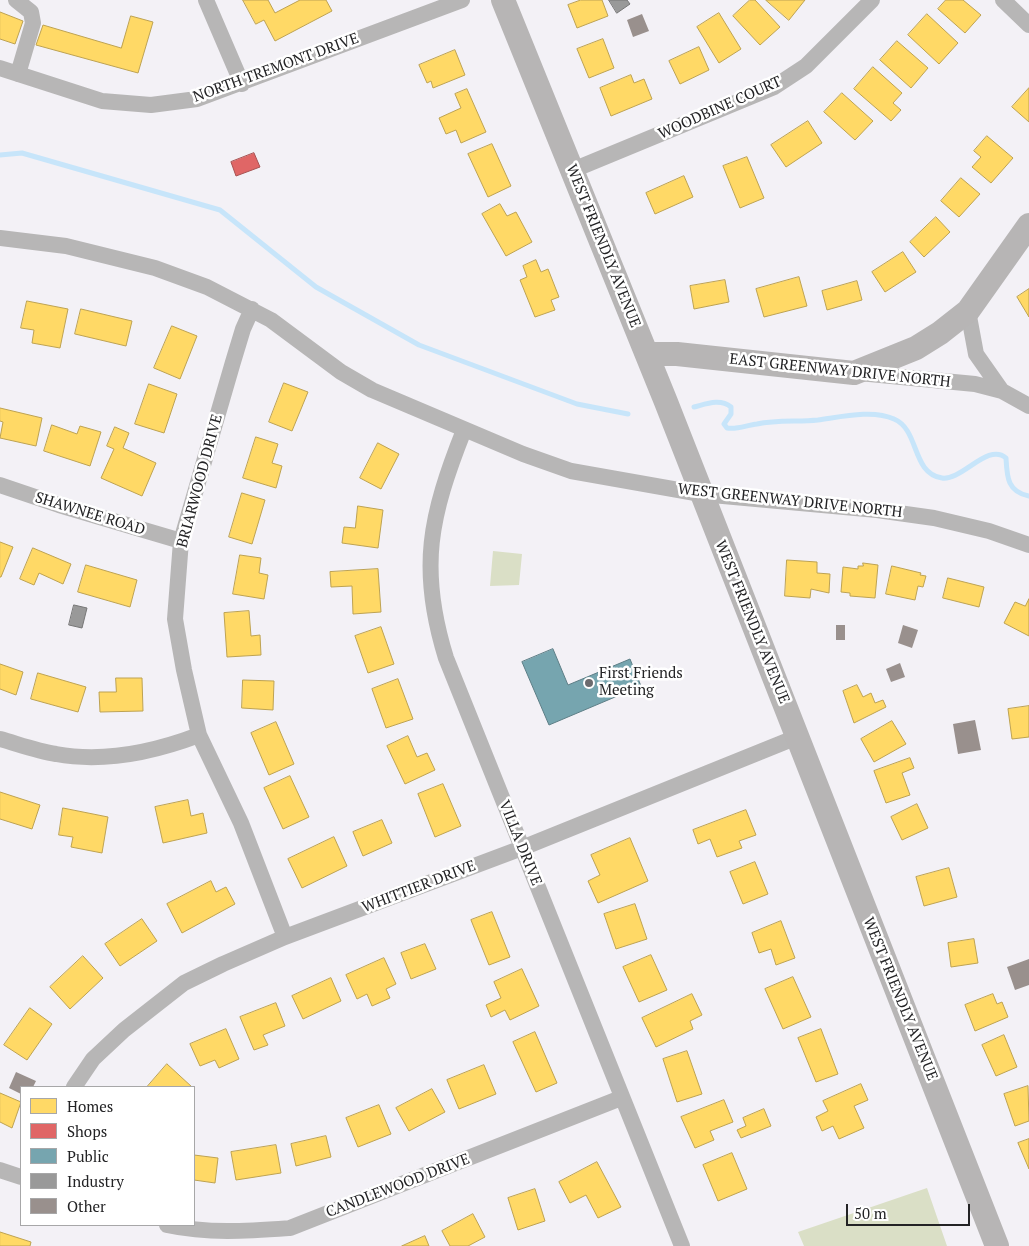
<!DOCTYPE html>
<html>
<head>
<meta charset="utf-8">
<style>
	body { margin:0 }
	#map { position:relative; width:1029px; height:1246px; overflow:hidden; background:#f3f1f6; font-family:"PT Serif",serif }
	canvas { display:block }
	.legend { position:absolute; left:20px; top:1086px; width:175px; height:140px; box-sizing:border-box; background:#fff; border:1px solid #a7a7a8; margin:0; padding:6px 9px; list-style:none; font-size:15px; color:#232325 }
	.legend li { display:flex; align-items:center; gap:10px; height:25px }
	.legend b { width:25px; border:1px solid #a7a7a8 }
	.scale { position:absolute; left:846px; top:1204px; width:124px; height:22px; box-sizing:border-box; border:2px solid #232325; border-top:0; padding-left:6px; font-size:15px; line-height:18px; white-space:nowrap; color:#232325; -webkit-text-stroke:4px #fff; paint-order:stroke }
</style>
</head>
<body>
<div id="map">
<canvas width="1029" height="1246"></canvas>
<ul class="legend">
<li><b style="height:14px;background:#ffd966"></b>Homes</li>
<li><b style="height:14px;background:#e06666"></b>Shops</li>
<li><b style="height:14px;background:#76a5af"></b>Public</li>
<li><b style="height:14px;background:#999"></b>Industry</li>
<li><b style="height:14px;background:#99908d"></b>Other</li>
</ul>
<div class="scale">50 m</div>
</div>
<script>
const ctx = document.querySelector('canvas').getContext('2d');
ctx.lineJoin = 'round';
function fillPath(path, color) { ctx.fillStyle = color; ctx.fill(path, 'evenodd'); }
function strokePath(path, color, width, dash) { ctx.strokeStyle = color; ctx.lineWidth = width; ctx.lineCap = dash ? 'butt' : 'round'; ctx.setLineDash(dash || []); ctx.stroke(path); }
function label(font, color, halo, rows, align = 'center') {
  ctx.font = font + ' "PT Serif",serif'; ctx.lineWidth = 5; ctx.setLineDash([]); ctx.textBaseline = 'middle'; ctx.strokeStyle = halo; ctx.fillStyle = color; for (const [text, x, y, turn = 0] of rows) {
    ctx.save(); ctx.translate(x, y); ctx.rotate((+turn || 0) * Math.PI / 180); ctx.textAlign = isNaN(turn) ? turn : align; if (halo) ctx.strokeText(text, 0, 0); ctx.fillText(text, 0, 0); ctx.restore();
  }
}
fillPath(new Path2D(`
	M493 551 522 554 519 585 490 586Z
	M927 1188 947 1246H804L798 1232Z`), '#dadfc6');
const homes = new Path2D(`
	M243 0H268L275 13 300 0H326L332 11 275 41 264 20 256 24Z
	M581 0H602L608 16 577 28 568 5Z
	M750 0H755L780 27 760 45 733 16Z
	M766 0H805L789 20Z
	M946 0H963L981 15 965 33 938 9Z
	M0 12 23 21 15 44 0 39Z
	M719 13 741 49 719 63 697 27Z
	M927 14 958 43 939 64 908 35Z
	M131 16 153 22 138 73 36 45 43 25 121 48Z
	M603 39 614 68 589 78 577 49Z
	M897 41 928 68 911 88 880 60Z
	M699 47 709 70 680 84 669 61Z
	M455 50 465 75 433 88 431 81 427 83 419 65Z
	M873 67 902 93 893 103 901 110 891 121 854 89Z
	M631 75 634 83 644 79 652 99 611 116 600 88Z
	M1029 88V122L1012 107Z
	M467 89 486 132 461 143 456 130 446 134 439 118 461 108 455 94Z
	M842 93 873 121 855 140 824 112Z
	M808 121 822 143 786 167 771 145Z
	M987 136 1013 158 991 183 972 167 981 157 974 151Z
	M492 144 511 186 488 197 468 154Z
	M747 157 764 198 740 208 723 166Z
	M684 176 693 197 655 214 646 193Z
	M961 178 980 194 959 217 941 201Z
	M500 204 507 216 516 212 532 242 506 256 482 214Z
	M936 217 950 232 924 257 910 242Z
	M903 252 916 272 885 292 872 272Z
	M536 260 541 272 548 269 559 297 551 300 555 310 535 317 520 280 527 277 523 266Z
	M799 277 807 306 764 317 756 289Z
	M725 280 729 302 694 309 690 286Z
	M857 281 862 300 827 310 822 291Z
	M1029 289V317L1017 297Z
	M27 301 68 309 60 348 32 343 34 330 21 328Z
	M81 309 132 321 126 346 75 334Z
	M172 326 197 336 180 379 154 368Z
	M284 383 308 392 292 431 269 422Z
	M149 384 177 394 164 433 135 424Z
	M0 408 42 418 36 446 0 438 3 422 0 421Z
	M52 425 77 434 80 426 101 432 90 466 44 451Z
	M115 427 129 433 123 448 156 463 142 496 101 478 114 449 107 446Z
	M256 437 278 444 272 463 282 466 276 488 243 478Z
	M378 443 399 454 381 489 360 478Z
	M242 493 265 500 252 544 229 537Z
	M358 506 383 510 378 548 342 543 344 527 355 528Z
	M0 542 13 547 1 577H0Z
	M33 548 71 564 63 584 39 573 34 585 20 579Z
	M240 555 261 558 259 573 268 575 264 599 233 594Z
	M787 560 817 562V573L830 574 829 593 811 589 810 598 785 596Z
	M863 563 878 565 875 598 850 596V593L841 592 843 567 858 569V566H863Z
	M86 565 137 580 130 607 78 592Z
	M892 566 921 573 920 575 926 576 923 587 918 586 915 600 886 594Z
	M378 569 381 612 353 614 352 586 331 587 330 572Z
	M948 578 984 587 979 607 943 598Z
	M1029 599V636L1004 623 1015 602 1025 606Z
	M249 611 251 636 260 635 261 655 227 657 224 613Z
	M381 627 394 664 368 673 355 636Z
	M0 664 23 672 16 695 0 689Z
	M38 673 86 687 78 712 31 699Z
	M116 678H142L143 711 100 712 99 692H116Z
	M398 679 413 719 386 728 372 689Z
	M243 680 274 681 273 710 242 708Z
	M857 685 863 697 871 693 875 703 883 700 886 707 854 723 843 691Z
	M1029 706V737L1012 739 1008 709Z
	M892 721 906 744 874 762 861 739Z
	M276 722 294 764 269 775 251 733Z
	M408 736 417 757 427 753 435 770 405 784 387 746Z
	M910 758 914 768 902 773 910 795 886 803 874 771Z
	M290 776 309 817 283 829 264 788Z
	M443 784 461 826 435 837 418 794Z
	M0 792 40 805 32 829 0 819Z
	M188 800 191 816 203 813 207 833 163 843 155 807Z
	M917 804 928 828 902 840 891 817Z
	M63 808 108 817 102 853 71 847 73 837 59 835Z
	M746 810 756 835 739 841 742 848 717 857 710 839 698 844 693 830Z
	M382 820 392 843 363 856 353 832Z
	M334 837 347 866 302 888 288 859Z
	M630 838 648 881 598 903 588 881 600 875 591 855Z
	M755 862 768 894 743 904 730 872Z
	M949 868 957 897 924 906 916 877Z
	M211 881 216 892 226 887 235 904 182 933 167 904Z
	M635 904 647 939 616 949 604 914Z
	M492 912 510 957 489 965 471 920Z
	M142 919 157 941 120 966 105 944Z
	M781 921 795 958 776 965 771 949 759 953 752 933Z
	M974 939 978 963 951 967 948 943Z
	M425 944 436 969 411 979 401 953Z
	M651 955 667 990 639 1002 623 967Z
	M83 956 103 978 70 1009 50 987Z
	M384 958 396 984 386 989 390 998 372 1006 367 994 357 999 346 975Z
	M522 969 539 1006 510 1020 505 1010 491 1017 486 1005 501 998 494 982Z
	M793 977 811 1017 783 1029 765 989Z
	M331 978 341 1001 303 1019 292 996Z
	M692 994 702 1015 690 1021 693 1029 656 1047 642 1018Z
	M993 994 997 1004 1002 1002 1008 1017 975 1031 965 1005Z
	M276 1003 285 1026 263 1035 268 1045 254 1050 240 1017Z
	M30 1008 52 1024 27 1060 4 1045Z
	M226 1029 239 1059 219 1068 215 1060 200 1066 190 1044Z
	M821 1029 838 1074 816 1082 798 1038Z
	M535 1032 557 1083 536 1092 513 1042Z
	M1004 1035 1017 1067 996 1076 982 1045Z
	M687 1051 702 1094 677 1102 663 1059Z
	M167 1064 192 1087H147Z
	M484 1065 496 1094 459 1109 447 1080Z
	M861 1084 868 1100 854 1106 864 1128 839 1139 833 1126 822 1131 816 1117 828 1111 823 1101Z
	M1028 1086 1029 1121 1015 1126 1004 1094Z
	M432 1089 445 1112 409 1131 396 1108Z
	M0 1093 21 1102 12 1128 0 1122Z
	M724 1100 733 1122 710 1131 714 1140 695 1148 681 1117Z
	M379 1105 391 1134 358 1147 346 1118Z
	M764 1109 771 1126 741 1138 737 1130 746 1126 743 1118Z
	M326 1136 331 1157 296 1166 291 1144Z
	M1029 1139V1169L1018 1143Z
	M276 1145 281 1173 236 1180 231 1152Z
	M732 1153 747 1189 718 1201 703 1165Z
	M194 1155 218 1158 215 1183 194 1180Z
	M597 1162 621 1207 598 1218 586 1195 570 1203 559 1182Z
	M535 1189 545 1221 518 1230 508 1198Z
	M473 1214 485 1237 468 1246H450L442 1231Z
	M0 1232 31 1242 30 1246H0Z
	M425 1236 429 1246H402Z`);
fillPath(homes, '#ffd966');
strokePath(homes, '#bda252', 1);
const shops = new Path2D(`
	M254 153 260 167 236 176 231 162Z`);
fillPath(shops, '#e06666');
strokePath(shops, '#a75252', 1);
const public = new Path2D(`
	M553 649 568 685 630 659 641 686 549 725 522 662Z`);
fillPath(public, '#76a5af');
strokePath(public, '#5d7e86', 1);
const industry = new Path2D(`
	M609 0H627L630 4 617 13Z
	M74 605 87 608 82 628 69 625Z`);
fillPath(industry, '#999');
strokePath(industry, '#767676', 1);
strokePath(new Path2D(`
	M0 155 22 153 220 210 316 287 419 345 577 404 628 414
	M694 407C706 404 720 398 731 407V414L724 424 727 428C737 430 747 425 757 424 777 420 798 422 818 420 840 417 873 409 894 419 920 430 911 473 942 478 962 481 988 442 1006 458 1007 476 1007 492 1029 496`), '#c7e5fa', 5);
fillPath(new Path2D(`
	M642 14 649 31 633 37 627 20Z
	M836 625H845V640H836Z
	M903 625 918 630 912 648 898 643Z
	M900 663 905 677 891 682 886 669Z
	M975 720 981 750 958 754 953 724Z
	M1029 959V985L1015 990 1007 967Z
	M16 1072 36 1081 33 1087H21V1094L9 1088Z`), '#99908d');
strokePath(new Path2D(`
	M16 0 31 12 33 23 18 74
	M206 0 242 84
	M1003 0 1029 25
	M0 68 102 101 151 105 197 99 462 0
	M573 170 774 87 806 66 872 0
	M0 238 66 246 155 268 207 287 271 320 341 372 372 390 523 454 571 471 701 494 877 510 934 518 989 531 1029 545
	M252 309 243 329 233 362 181 541 175 619 184 670 199 735 241 823 285 937
	M968 311 976 354 1002 391
	M859 373 975 384 1002 391 1029 406
	M464 430C430 516 418 568 446 658L682 1246
	M0 485 59 505 181 541
	M0 739C18 744 37 751 56 754 104 763 154 752 199 735
	M74 1087 93 1059 124 1030 184 983 223 964 285 937 522 848 797 737
	M0 1170 21 1177
	M167 1225C208 1234 248 1231 290 1228L621 1098`), '#b7b6b6', 16);
strokePath(new Path2D(`
	M503 0 666 402 997 1246
	M647 354H677L854 373 916 348 940 333 968 311 1029 225`), '#b7b5b5', 24);
for (const [x, y, r, color] of [
	[589,683,5,"#6c6b6e"]
]) { const dot = new Path2D(); dot.arc(x, y, r, 0, 2 * Math.PI); ctx.fillStyle = color; ctx.fill(dot); strokePath(dot, '#fff', 2); }
label('15px', '#232325', '#fff', [
	["NORTH TREMONT DRIVE",276,68,-20],
	["WOODBINE COURT",720,108,-24],
	["WEST FRIENDLY AVENUE",603,246,68],
	["EAST GREENWAY DRIVE NORTH",840,371,6],
	["BRIARWOOD DRIVE",200,481,-75],
	["WEST GREENWAY DRIVE NORTH",790,501,6],
	["SHAWNEE ROAD",90,514,17],
	["WEST FRIENDLY AVENUE",752,622,68],
	["VILLA DRIVE",520,843,68],
	["WHITTIER DRIVE",419,887,-21],
	["WEST FRIENDLY AVENUE",900,999,68],
	["CANDLEWOOD DRIVE",398,1186,-21]
]);
label('15px', '#232325', '#fff', [
	["First Friends",599,674],
	["Meeting",599,691]
], 'left');
</script>
</body>
</html>
